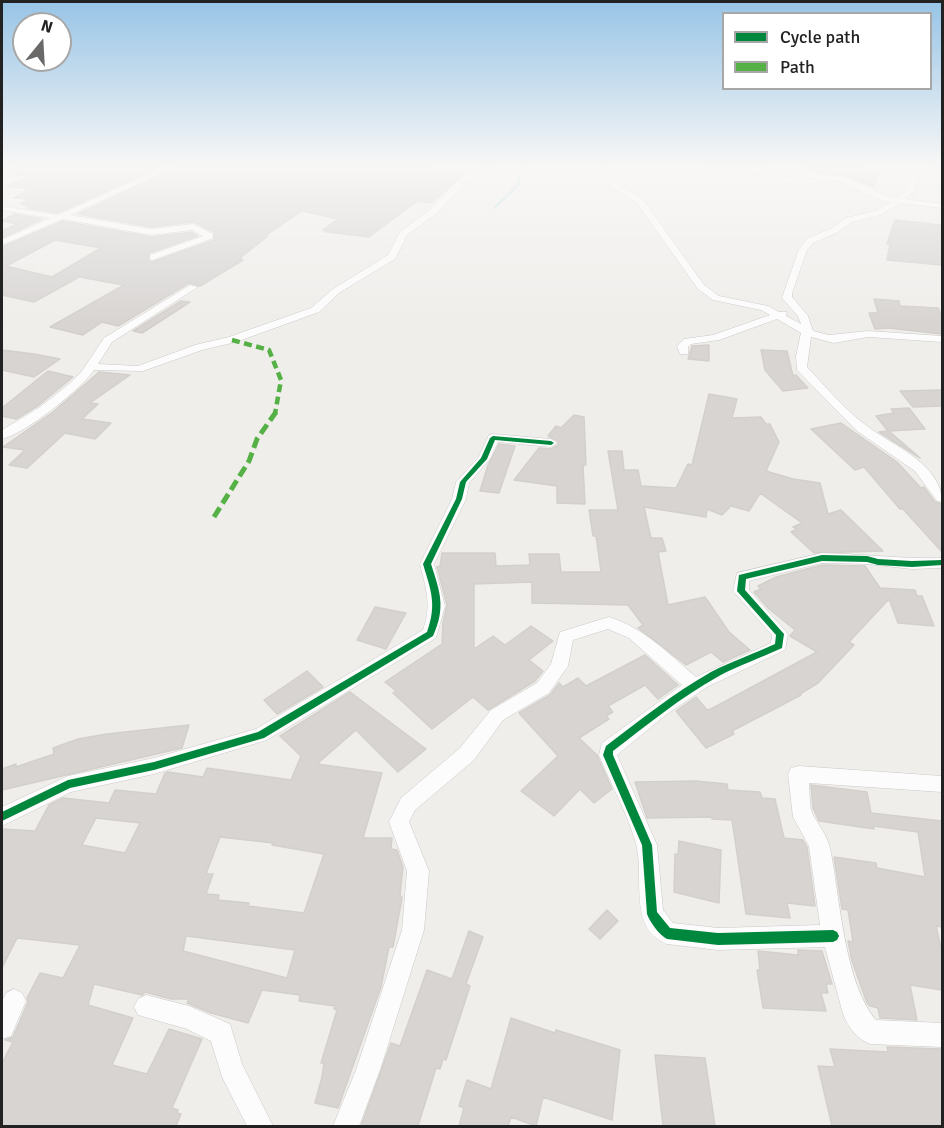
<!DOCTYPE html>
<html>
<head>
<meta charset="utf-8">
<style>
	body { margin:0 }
	#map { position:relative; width:944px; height:1128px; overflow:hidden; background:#f0eeeb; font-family:Signika,sans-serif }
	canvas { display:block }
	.frame { position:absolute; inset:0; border:3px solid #222; pointer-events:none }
	.legend { position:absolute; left:722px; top:12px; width:210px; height:78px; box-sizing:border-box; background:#fff; border:2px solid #a7a7a7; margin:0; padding:8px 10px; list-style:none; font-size:18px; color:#222 }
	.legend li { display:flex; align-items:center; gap:12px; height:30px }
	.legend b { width:30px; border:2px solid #a7a7a7 }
	.north { position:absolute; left:12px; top:12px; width:60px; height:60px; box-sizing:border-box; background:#fff; border:2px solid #a7a7a7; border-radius:50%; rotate:18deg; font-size:16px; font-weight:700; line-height:24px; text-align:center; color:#222 }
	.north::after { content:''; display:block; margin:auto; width:21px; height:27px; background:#6a6968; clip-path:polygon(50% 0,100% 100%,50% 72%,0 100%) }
</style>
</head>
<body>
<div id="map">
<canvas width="944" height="1128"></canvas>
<div class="frame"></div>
<ul class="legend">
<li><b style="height:8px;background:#00873e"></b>Cycle path</li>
<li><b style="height:8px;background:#55b145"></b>Path</li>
</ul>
<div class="north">N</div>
</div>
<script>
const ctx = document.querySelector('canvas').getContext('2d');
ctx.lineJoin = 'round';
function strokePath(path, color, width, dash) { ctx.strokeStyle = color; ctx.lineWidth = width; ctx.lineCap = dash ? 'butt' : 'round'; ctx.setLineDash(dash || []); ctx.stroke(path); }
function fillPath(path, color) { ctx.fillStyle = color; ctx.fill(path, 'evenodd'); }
strokePath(new Path2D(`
	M495 207 518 185 521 166`), '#bfdbe3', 3);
const building = new Path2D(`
	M20 166H162L58 213 27 208 31 206 20 204 30 199 14 198 30 189 6 186 31 177 9 173Z
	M179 166H419L463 174 440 196 430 203 417 201 369 237 327 232 323 230 338 219 302 211 265 236H268L240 258 243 260 200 286 189 283 118 326 102 322 83 335 50 327 124 285 79 277 34 302 2 295V247L63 221 151 237 192 232 198 236 149 253 148 260 152 262 214 240V232L194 222 151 227 78 214ZM55 240 101 248 52 277 6 266Z
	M802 166H848L881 171 873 187 850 177 813 171Z
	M14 214 42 219 2 238V231L17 224 2 221Z
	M895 220 942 225V265L887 260 890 244H887Z
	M874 299 899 301 900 306 938 308 942 316V334L888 328 875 329 869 313H878Z
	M181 301 190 302 142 333 133 331Z
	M709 345V361L688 359 692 346Z
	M2 350 34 354 60 359 34 377 2 370Z
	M761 350 787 351 793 376 796 375 808 388 783 391 765 370Z
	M48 371 73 377 39 405 16 419 2 416V408Z
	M99 372 130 375 90 403 98 404 82 419 111 423 95 439 65 433 27 468 9 465 25 450 3 447 53 412Z
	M942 390V406L913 407 900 391Z
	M709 394 737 399 732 418 761 417 766 424H770L779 442 766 471 793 479 820 483 828 514 841 510 883 551 814 553 791 532 797 529 793 527 802 523 760 493 749 511 731 506 722 515 707 509 706 517 644 507 651 538H662L666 551 658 552 668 605 705 597 729 632 750 650 723 662 711 652 686 665 638 628 643 625 628 605 532 603V582L474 584V649L493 636 505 645 531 626 553 641 529 660 543 671 535 681 488 710 473 697 432 729 393 693 396 691 385 682 442 644 443 622 447 605 437 567 440 566 442 553H495L496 566 530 565 529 554H559L561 572H601L596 536H593L589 510H618L608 451H622L624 470H638L641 486 676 488 688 464 692 465Z
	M909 408 925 429 889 431 920 458 879 432 888 431 876 416 894 413 891 409Z
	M574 415 584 417 586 465H583L585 504 557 503V486L514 480 539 448 551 449 558 445V441L548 436 556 426 561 428Z
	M841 423 897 462 921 488 924 487 935 502 942 504V552L903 509H900L864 467 855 470 811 429Z
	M499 444 515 446 499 493 480 491 488 465Z
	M822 565 865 566 880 588 915 590 917 596H922L934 626 898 623 889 599 849 642 854 645 818 683 800 694 801 695 732 731 734 734 706 748 676 711 696 697 707 710 711 709 817 652 790 636 795 630 768 608 754 592 761 589 758 586 776 577Z
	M375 607 406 613 386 649 357 640Z
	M645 655 678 685 658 699 645 685 608 706 613 712 606 716 609 719 579 738 597 755 612 789 594 803 580 789 554 816 521 791 558 756 519 713 550 695 559 683 563 687 578 678 586 686Z
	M307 671 323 687 277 714 264 700Z
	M350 692 426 749 398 772 356 730 317 764 382 773 363 838H392L391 849 397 850 403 867 400 895 402 898 393 947H389L381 987 338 1108 315 1103 322 1077 324 1063H321L337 1010 334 1009 335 1006 299 1001 300 995 262 990 248 1023 211 1013 187 1003 189 999H171L145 992 142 995 94 984 88 1005 133 1018 112 1065 147 1074 169 1029 202 1039 172 1108 178 1110 177 1113 181 1114 176 1126H2V1063L13 1042 5 1040 13 1037 28 1002 27 998 40 973 63 978 80 945 17 938 2 968V829L35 831 49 805 63 798 109 803 115 790 156 794 165 773 168 772 203 777 207 768 291 780 301 756 280 736ZM96 818 140 823 125 853 82 845ZM220 837 273 843 272 845 324 854 304 913 248 906 249 903 218 900 219 895 206 894 213 874H206ZM186 936 295 950 287 978 183 951Z
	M189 725 182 748 2 790V769L16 764V767L54 754 53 748 78 739 107 734Z
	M696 781 727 784 728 790 760 792 762 798 775 799 784 838 803 840 807 847 815 906 787 903 790 918 746 914 732 820 712 819V817L647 818 635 782Z
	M811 785 867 792 871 813 942 821V927L936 926 942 952V990L910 985 917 1020 880 1018 878 1008 870 1006 867 1003 852 961 848 941 853 942 848 910 842 909 834 857 876 863 877 868 925 877 918 832 873 826 874 829 819 821 813 808Z
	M679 841 721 850 719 903 674 892 675 854 678 855Z
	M607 910 618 921 600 939 589 929Z
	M469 931 483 937 466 984 470 986 446 1060 443 1059 440 1069 436 1068 418 1126H361L391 1043 400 1046 427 970 452 979Z
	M798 950 822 951 832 984H826L828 993H821L826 1011 763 1008 757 970H760L758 951 798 955Z
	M511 1018 555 1033 556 1030 620 1050 612 1120 543 1097 536 1126 511 1117 508 1126H459L464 1108 459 1106 467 1080 491 1089Z
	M887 1047 942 1049V1126H832L818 1066 835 1067 830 1049 888 1052Z
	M655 1055 705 1058 715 1126H663Z`);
fillPath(building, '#d7d4d2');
strokePath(building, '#d3d0cc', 1.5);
const street = new Path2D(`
	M7 166H18L2 172V168Z
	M167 166H177L70 215 151 229 193 224 213 234V238L153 260 150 259V255L203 236 192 230 151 235 63 219 2 245V240L50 218 2 210V206L58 215Z
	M487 166H496L467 181 436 214 407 235 395 259 339 293 319 312 236 342 202 350 143 371 94 370C80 390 25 434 2 439V430L40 407 69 384 82 371 104 338 190 285 198 287 112 342 98 364 138 366 195 345 229 337 311 308 333 289 388 255 400 232 430 210 461 177Z
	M604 166H611L609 170 617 184 642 198 704 285 719 296 768 306 779 312H787L786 316 801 324 798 316 782 298 799 249 807 239 832 228 846 218 875 211 891 202C871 200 855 185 836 181L709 168 706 166C749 166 807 170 849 179 866 183 879 196 897 198L907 190 912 175 936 166H942V168L918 178 914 191 905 199 942 204V208L900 203 881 215 852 222 838 232 813 243 807 250 792 293V297L808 316 813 331 829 335 868 331 942 336V342L868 337 834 343 811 337 807 367C826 387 845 410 867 426 893 446 942 464 942 502L937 501 915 471 857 431 797 370 796 356 801 333 777 319 719 340 691 344 688 347V354H680L677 346 684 339 713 335 770 315 761 310 713 300 698 289 636 202 611 187 601 170Z
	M493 434 551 439 557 443 551 447 498 442 490 459 469 483 466 499 434 564 445 606 436 638 267 740 154 774 71 792 2 826V807L68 776 154 758 256 729 423 630C432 606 426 588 420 564L452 499 456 482 478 458 489 435Z
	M822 553C862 554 901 559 942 558V568L912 569 867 564 822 563 749 581V590L788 634 785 650 707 687 667 714 617 755 657 845 663 910 673 923 718 928 820 925 809 846 793 817 788 774 791 768 798 766 942 776V792L809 783C810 793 809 807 813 815 819 826 827 835 830 848 840 896 844 983 876 1020L942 1023V1047L870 1044C857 1039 848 1027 843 1014L825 947 718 950 667 944C627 928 645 877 636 844 629 817 610 782 599 755L602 743 682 685 629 638 608 629 573 640 568 666 549 693 503 720 474 760 415 810 409 822 429 871 424 930 380 1070 359 1126H333L356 1070 402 930 407 871 389 822 401 798 460 748 491 710 537 683 551 664 560 632 609 617C644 628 668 653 696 677L771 643 772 635 733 591 737 573Z
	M14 989 22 993 26 1001 11 1036 2 1039V1001L6 993Z
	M146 995 189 1006 230 1024 242 1064 273 1126H247L222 1077 211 1041 187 1029 138 1015 134 1007 138 999Z`);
strokePath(street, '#c9c8c7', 1);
fillPath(street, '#fdfcfc');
strokePath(new Path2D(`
	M232 340 269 350 281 380 275 414`), '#55b145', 4.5, [8, 4.5]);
strokePath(new Path2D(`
	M214 517 249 461 257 439 276 412`), '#55b145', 5, [11, 5]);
fillPath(new Path2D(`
	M493 436 551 441 554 443 551 445 495 440 487 459 466 482 462 499 431 564C440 592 446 607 433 636L264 738 154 770 70 788 2 821V812L68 780 154 762 258 732 427 632C437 604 431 591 423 564L456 499 460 482 481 458 490 438Z
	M822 555 867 556 878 559 912 561 942 560V565L912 567 878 565 867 562 822 561 746 579 745 590 784 634 782 648C761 658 739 665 719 676 681 697 647 725 613 751V755L652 845 657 912 670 928 718 933 833 930 837 932 839 936 837 940 833 942 718 945 667 939C659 935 650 922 647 914L642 845 603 755 606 746C640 720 674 693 711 672 732 661 754 654 775 644L776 635 737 591 739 575Z`), '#00873e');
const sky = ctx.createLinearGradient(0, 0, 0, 324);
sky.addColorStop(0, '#97c4e6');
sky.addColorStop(0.51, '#f8f7f6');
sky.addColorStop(1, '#f8f7f600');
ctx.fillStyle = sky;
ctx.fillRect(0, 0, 944, 324);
</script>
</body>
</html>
